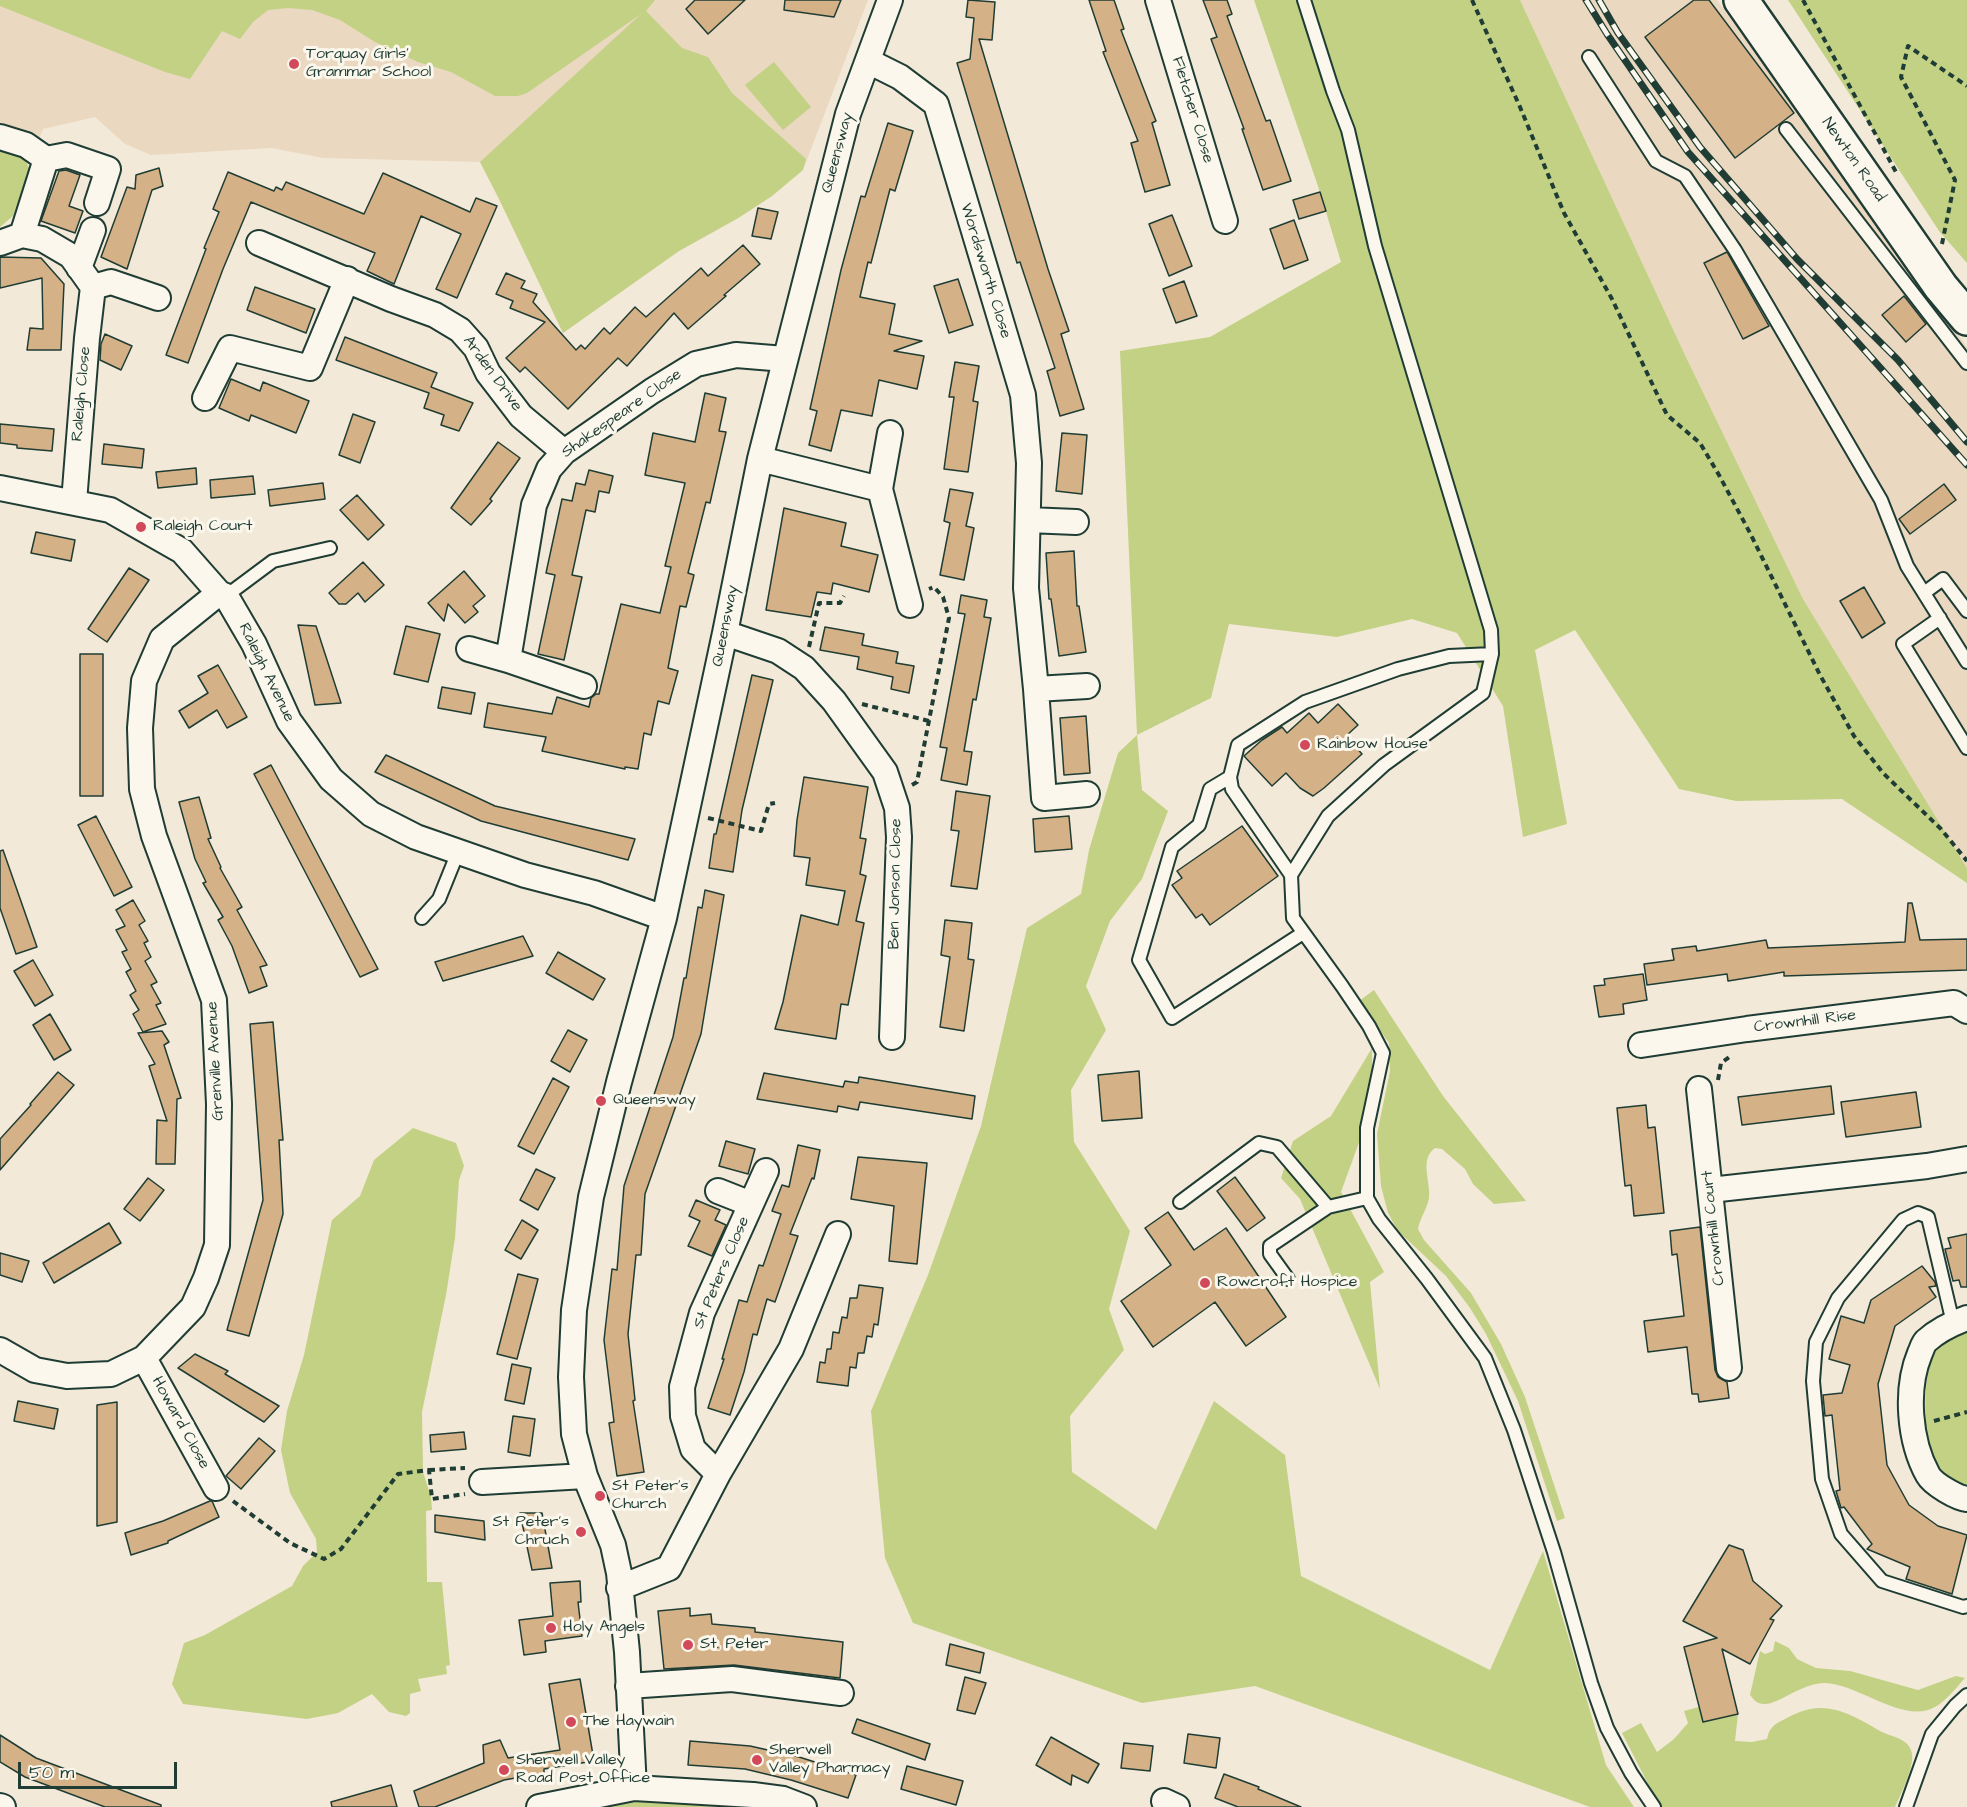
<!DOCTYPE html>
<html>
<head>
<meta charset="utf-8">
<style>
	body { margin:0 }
	#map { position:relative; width:1967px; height:1807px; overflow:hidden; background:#f3e9d8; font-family:"Architects Daughter",sans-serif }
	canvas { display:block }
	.scale { position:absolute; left:18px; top:1762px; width:159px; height:27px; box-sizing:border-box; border:3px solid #1f3d34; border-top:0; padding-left:8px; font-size:18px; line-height:21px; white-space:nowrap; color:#1f3d34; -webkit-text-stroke:4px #fbf7ec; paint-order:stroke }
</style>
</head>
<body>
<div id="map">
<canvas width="1967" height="1807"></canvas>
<div class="scale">50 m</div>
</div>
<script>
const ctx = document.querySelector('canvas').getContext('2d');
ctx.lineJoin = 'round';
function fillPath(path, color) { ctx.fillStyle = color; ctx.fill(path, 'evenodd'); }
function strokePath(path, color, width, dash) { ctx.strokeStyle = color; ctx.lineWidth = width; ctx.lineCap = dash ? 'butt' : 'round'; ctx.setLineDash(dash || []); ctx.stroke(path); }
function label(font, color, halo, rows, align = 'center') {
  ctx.font = font + ' "Architects Daughter",sans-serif'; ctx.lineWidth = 6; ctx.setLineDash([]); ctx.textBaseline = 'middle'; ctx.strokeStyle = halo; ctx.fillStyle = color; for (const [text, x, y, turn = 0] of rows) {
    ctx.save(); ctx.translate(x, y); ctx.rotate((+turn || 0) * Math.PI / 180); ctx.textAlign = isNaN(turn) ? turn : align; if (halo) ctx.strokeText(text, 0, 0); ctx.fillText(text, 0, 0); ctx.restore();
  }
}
fillPath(new Path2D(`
	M0 0H868L803 170 772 196 739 218 679 251 563 333 499 199 480 162 323 158 272 148 151 155 125 144 95 117 43 129 39 139 0 125Z
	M1520 0H1717L1967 347V868L1803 599 1685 355Z`), '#ead8c0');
fillPath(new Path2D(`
	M0 0H655L646 11 682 48 708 57 732 93 806 159 803 170 772 196 738 218 679 251 563 333 499 199 480 162 641 14 527 93 518 96H495L451 72 418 62 375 42 340 20 312 10 288 8 268 10 253 22 240 39 222 31 190 79 165 72 0 6Z
	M1254 0H1520L1685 355 1803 599 1967 868V883L1842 799 1736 801 1679 789 1575 630 1535 650 1567 824 1523 837 1503 706 1457 633 1412 619 1337 637 1229 624 1211 698 1137 735 1142 790 1168 811 1142 879 1110 921 1086 986 1106 1030 1071 1090 1074 1142 1130 1231 1109 1309 1124 1350 1070 1416 1072 1472 1156 1530 1214 1401 1285 1455 1301 1576 1490 1670 1543 1551 1606 1765 1634 1807H1590L1255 1686 1142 1703 913 1623 885 1558 871 1411 928 1275 981 1126 1027 928 1081 894 1089 850 1118 753 1137 735 1120 351 1210 337 1341 262 1320 192Z
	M1788 0H1967V263L1939 231Z
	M774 62 811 107 783 130 745 85Z
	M0 147 23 155 30 170 13 216 0 227Z
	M1374 990 1443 1096 1526 1201 1494 1204 1473 1184 1465 1169 1442 1149 1435 1148C1419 1159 1431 1182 1429 1198 1427 1209 1420 1218 1418 1229L1424 1240 1471 1293 1501 1344 1525 1397 1565 1518 1557 1521 1518 1401 1486 1334 1470 1308 1446 1276 1398 1231 1388 1213 1381 1186 1377 1134 1390 1071 1389 1043 1359 1001Z
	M1372 1048V1075L1361 1137 1341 1192 1384 1272 1370 1282 1380 1389 1300 1199 1281 1178 1293 1141 1331 1116Z
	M413 1128 456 1143 464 1166 459 1180 455 1238 446 1295 422 1412 423 1472 431 1497 432 1510 426 1511 427 1582H442L450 1665 446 1666 447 1674 418 1679 421 1691 410 1694V1713L406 1716 389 1712 372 1694 338 1713 307 1719 183 1704 172 1684 184 1643 205 1635 292 1586 303 1566 317 1552 316 1539 290 1493 281 1450 287 1411 304 1355 332 1220 360 1196 374 1160Z
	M1967 1330V1487C1953 1485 1937 1473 1932 1459 1923 1434 1921 1366 1939 1345 1946 1337 1957 1333 1967 1330Z
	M1775 1641 1789 1648 1797 1659 1816 1668 1850 1671 1918 1690 1956 1676 1965 1678C1956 1688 1946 1701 1935 1707 1904 1725 1859 1684 1825 1683 1801 1683 1778 1705 1764 1704 1757 1704 1754 1700 1750 1695L1760 1651 1765 1654 1773 1651Z
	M1699 1707 1703 1722 1738 1714 1735 1741 1752 1742 1767 1739C1769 1727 1775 1724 1785 1719 1796 1713 1807 1708 1820 1708 1842 1708 1861 1720 1880 1731 1891 1737 1910 1738 1912 1754 1914 1768 1901 1794 1895 1807H1660L1622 1733 1641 1723 1657 1752 1674 1739 1688 1723 1684 1711Z
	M634 1788 804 1807H539Z`), '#c3d185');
const building = new Path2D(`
	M695 0H745L708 34 686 9Z
	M785 0H841L834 17 784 10Z
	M968 0 995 2 992 40 979 39 1048 269 1069 331 1061 334 1084 409 1060 416 1047 371 1055 368 1020 262 1017 263 957 63 970 59 974 18 966 17Z
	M1089 0H1114L1124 29 1121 30 1156 121 1152 123 1170 185 1145 192 1131 143 1138 141 1103 52 1106 51Z
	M1203 0H1227L1232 14 1227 16 1266 121 1270 120 1291 181 1263 190 1242 129H1244L1211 39 1217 37Z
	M1694 0H1709L1794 113 1735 158 1645 37Z
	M888 123 913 131 895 191 890 189 871 263 868 262 860 297 895 304 889 334 922 341 894 351 924 356 917 389 879 380 872 416 841 410 831 451 809 445 817 411 810 409 841 270 861 196 865 197Z
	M159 168 163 186 152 190 127 269 101 257 127 187 135 189 136 175Z
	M66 170 80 175 69 206 83 211 75 233 41 221 59 171Z
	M228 172 274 191 276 187 282 190 286 182 364 214 383 173 470 212 476 198 497 206 457 298 436 289 461 234 421 216 394 284 367 271 375 253 251 202 223 269 188 363 166 355 206 249 204 248 219 212 213 209Z
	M1320 192 1326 211 1299 219 1293 200Z
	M758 208 778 212 771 239 752 236Z
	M1172 215 1192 266 1169 276 1149 224Z
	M1294 220 1308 260 1284 269 1270 229Z
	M743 245 760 264 724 295 726 296 688 329 674 313 627 366 618 358 568 409 525 367 520 372 506 358 545 322 510 308 513 301 496 294 506 273 525 281 521 288 537 294 533 302 576 350 581 345 585 349 604 328 610 334 635 307 646 317 701 268 708 276Z
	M1727 252 1769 326 1743 339 1704 263Z
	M0 257 41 258 64 284 61 350H27L30 328 43 329 42 278 0 288Z
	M958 279 973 325 949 333 934 286Z
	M1184 281 1197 316 1176 323 1163 289Z
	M255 287 315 309 306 333 247 310Z
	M1904 296 1926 324 1906 342 1882 315Z
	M105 334 132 346 121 370 100 360 101 344Z
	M345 337 437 373 431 387 473 403 459 431 441 425 444 415 424 408 429 393 336 360Z
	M955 362 979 366 973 401 978 402 968 472 944 469 954 397H949Z
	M231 379 260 391 263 382 309 401 296 433 251 415 249 421 219 408Z
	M705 393 726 398 719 431 726 432 710 503 706 502 688 573 694 575 686 607 680 606 668 668 678 671 669 704 658 701 651 735 644 733 638 769 625 767V769L542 751 546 737 484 727 488 703 552 714 557 697 589 707 591 698 596 694H599L621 604 660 613 671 567 665 566 685 483 645 475 653 433 695 442Z
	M353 414 375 422 360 463 339 455Z
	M0 424 54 429 52 451 17 448V445L0 443Z
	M1062 433 1087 435 1082 494 1056 491Z
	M498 442 520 458 490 499 492 501 471 525 451 508Z
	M104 444 144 449 142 468 102 464Z
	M196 468 197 484 158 488 156 472Z
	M589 470 613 476 609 493 599 491 595 512 586 510 572 575 582 577 564 660 538 654 555 575 546 573 562 499 572 501 576 483 585 485Z
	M253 476 255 494 211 498 210 480Z
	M323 483 325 499 270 506 268 490Z
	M1944 484 1956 500 1910 534 1899 519Z
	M950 489 973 493 966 526 974 528 964 580 940 575 950 523 944 521Z
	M357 495 384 525 368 540 340 510Z
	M784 508 846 523 841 546 878 555 869 592 833 583 831 594 817 592 811 617 766 610Z
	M36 532 75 540 71 561 31 553Z
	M1074 551 1077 606H1079L1086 652 1059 656 1051 599H1049L1046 553Z
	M363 562 384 585 365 602 358 593 346 604H339L329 593Z
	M129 568 149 580 107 642 88 629Z
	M464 571 485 596 473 606 478 612 465 623 448 604 444 621 428 603Z
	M1864 587 1885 623 1862 638 1840 601Z
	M961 595 987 600 984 617 991 618 976 700 973 699 964 751 972 752 967 785 941 780 947 748 940 747 965 614 958 613Z
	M298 625 316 626 341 703 315 705Z
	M406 626 440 634 428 682 394 674Z
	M825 627 864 634 862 645 898 652 896 663 914 666 909 693 891 689 893 677 857 669 859 657 820 650Z
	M80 654H103V796H80Z
	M218 665 247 717 227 728 217 710 189 728 179 711 208 693 198 676Z
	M752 675 773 680 742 810 733 872 709 868 714 834H716Z
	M442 687 475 693 471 714 438 708Z
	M1338 704 1358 725 1346 736 1362 754 1324 788 1313 796 1300 788 1286 773 1272 786 1244 756 1262 740 1282 727 1287 733 1309 713 1318 723Z
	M1086 716 1090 773 1064 775 1060 718Z
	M386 755 495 806 635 839 628 860 481 821 375 772Z
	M271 765 378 969 360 977 254 774Z
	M804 777 868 787 860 838 866 839 860 874 866 876 856 921 864 923 848 1005 841 1004 836 1039 775 1029 783 1002 801 915 838 925 845 891 806 885 810 858 794 856 797 820Z
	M956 791 990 796 977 889 951 886 959 831 951 830Z
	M199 797 211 838 208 839 221 867 220 868 242 907 237 910 267 965 260 967 267 986 249 993 232 946 218 920 223 917 203 883 206 882 195 859 179 802Z
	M96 816 132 887 114 896 78 825Z
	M1069 816 1072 849 1035 852 1033 819Z
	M1242 826 1278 876 1210 925 1202 914 1196 918 1172 885 1182 878 1177 871Z
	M3 850 37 947 16 954 0 908V851Z
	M705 890 724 895 701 1034 645 1194 641 1255H636L628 1334 635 1400 633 1401 644 1472 617 1476 609 1423 614 1422 604 1340 612 1269 617 1270 624 1186 673 1037 684 978H686L698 907 702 908Z
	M133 900 145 921 139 925 148 941 144 943 151 957 145 961 157 982 151 985 161 1003 156 1005 166 1024 143 1032 133 1014 139 1010 130 995 136 991 126 972 131 969 122 952 127 950 116 930 125 926 116 910Z
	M1908 903H1912L1920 940 1967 939V970L1784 976V972L1728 981 1727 974 1647 985 1644 964 1674 960 1672 949 1696 946 1697 951 1766 940 1768 948 1905 942Z
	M945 920 972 923 968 959 974 960 964 1031 940 1027 950 957 941 955Z
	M523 936 533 956 443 981 435 962Z
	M558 952 605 979 593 1000 546 973Z
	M33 960 53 995 35 1006 14 971Z
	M1643 974 1647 1000 1623 1004 1624 1014 1599 1017 1594 986 1605 985 1604 979Z
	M50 1014 71 1050 54 1060 33 1025Z
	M273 1022 283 1140H279L283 1214 249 1336 227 1330 263 1200 250 1024Z
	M568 1030 587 1040 570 1072 551 1061Z
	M162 1031 169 1042 164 1045 181 1098 177 1099 175 1164H156L157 1120 167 1121 149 1066 155 1064 138 1033Z
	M1139 1071 1142 1118 1102 1121 1098 1075Z
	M58 1072 74 1085 0 1170V1139L31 1105 30 1104Z
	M764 1073 843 1087 845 1081 858 1083 859 1077 975 1096 972 1119 860 1102 858 1110 838 1106 837 1112 757 1099Z
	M553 1078 569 1087 534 1154 518 1146Z
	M1831 1086 1834 1114 1742 1125 1738 1097Z
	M1916 1092 1921 1127 1846 1137 1841 1102Z
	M1646 1105 1648 1128 1655 1127 1664 1213 1634 1216 1631 1185 1625 1186 1617 1108Z
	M726 1141 755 1149 748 1174 719 1166Z
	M798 1145 820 1150 814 1179 812 1178 790 1234 798 1236 775 1302 767 1299 757 1335 753 1334 744 1372 730 1415 708 1408 724 1359H722L739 1300 747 1302 759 1265 763 1266 781 1214 772 1211 782 1185 789 1187Z
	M858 1157 927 1163 917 1264 889 1261 894 1206 851 1199Z
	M536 1169 555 1178 538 1210 520 1200Z
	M1235 1177 1265 1218 1247 1231 1217 1191Z
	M148 1178 164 1190 140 1221 124 1209Z
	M696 1200 720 1210 715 1220 726 1225 712 1256 688 1246 700 1221 689 1216Z
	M1168 1212 1194 1250 1226 1228 1286 1317 1246 1346 1215 1302 1153 1347 1121 1301 1171 1265 1145 1228Z
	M522 1220 538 1230 521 1259 505 1250Z
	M109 1223 121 1243 54 1283 43 1263Z
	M1700 1227 1715 1370 1718 1377 1727 1382 1729 1398 1699 1402 1698 1394H1692L1687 1347 1648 1352 1644 1321 1684 1316 1677 1254 1672 1255 1670 1231Z
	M1967 1234V1287H1961L1959 1280 1953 1281 1945 1249 1951 1248 1948 1238Z
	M0 1253 29 1261 22 1282 0 1275Z
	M1922 1266 1935 1282 1936 1286 1929 1287 1936 1297 1895 1326 1878 1384 1887 1465 1909 1505 1938 1526 1967 1535 1952 1594 1906 1579 1910 1567 1867 1549 1872 1544 1844 1507 1841 1508 1836 1491 1840 1490 1832 1415 1825 1416 1823 1395 1842 1393 1850 1365 1829 1359 1841 1316 1864 1323 1871 1300Z
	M518 1274 538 1279 517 1359 497 1354Z
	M859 1285 883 1288 878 1325 874 1324 872 1337 867 1336 864 1353H858L856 1368 850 1367 848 1386 817 1382 820 1362 825 1363 827 1349H831L833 1332 839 1333 842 1317 847 1318 850 1298H857Z
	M195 1354 228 1371 225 1374 279 1406 264 1422 178 1368Z
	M512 1364 531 1368 524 1404 505 1400Z
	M18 1401 58 1409 54 1429 14 1421Z
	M117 1402V1522L97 1526V1405Z
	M513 1416 535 1419 530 1456 508 1452Z
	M464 1432 466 1449 431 1452 430 1435Z
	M259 1438 275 1451 241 1489 226 1476Z
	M210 1501H212L219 1517 168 1541V1543L131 1555 125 1533 163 1521Z
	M520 1513H542L552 1568 532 1570Z
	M435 1515 484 1521 485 1540 435 1532Z
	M1729 1545 1743 1550 1753 1581 1782 1606 1770 1619 1774 1620 1750 1664 1722 1649 1738 1714 1703 1722 1684 1647 1717 1638 1683 1621Z
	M580 1581 581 1602H578L582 1636 545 1641 546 1652 524 1655 519 1620 553 1616 550 1583Z
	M690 1608V1616L711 1614 712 1624 755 1628V1632L843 1642 840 1678 734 1665 664 1669 658 1611Z
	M950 1644 984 1653 980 1673 946 1665Z
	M965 1677 986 1683 975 1714 957 1710Z
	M580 1679 594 1761 544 1769V1773L504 1780 435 1807H419L414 1791 484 1763 483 1745 500 1740 508 1758 560 1750 549 1684Z
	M857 1719 930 1744 925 1760 852 1733Z
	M1188 1734 1220 1738 1216 1768 1184 1763Z
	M0 1735 36 1758 161 1805V1807H105L25 1777 0 1762Z
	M1051 1737 1099 1764 1088 1783 1072 1775 1071 1785 1036 1765Z
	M690 1741 750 1746 799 1757 856 1775 848 1798 791 1780 745 1769 688 1765Z
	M1124 1743 1153 1746 1150 1771 1121 1768Z
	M907 1766 963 1781 956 1805 901 1789Z
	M1224 1774 1259 1787 1258 1789 1301 1807H1238L1215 1798Z
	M391 1785 397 1807H332L331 1802Z`);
fillPath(building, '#d5b187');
strokePath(building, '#1f3d34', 1.5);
const service = new Path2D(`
	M1304 0 1333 91 1348 130 1375 246 1491 630 1492 654 1483 693 1384 765 1328 816 1291 875 1293 918 1342 986 1369 1026 1383 1053 1367 1128V1198L1379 1219 1427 1279 1485 1358 1514 1430 1554 1552 1591 1683 1607 1728 1631 1773 1654 1807
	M1589 57 1656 161 1685 176 1735 250 1881 500 1907 566 1967 662
	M1786 129 1967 363
	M1924 593 1943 579 1967 611
	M226 596 273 561 330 548
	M1940 618 1903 644 1967 748
	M1230 777 1210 789 1199 825 1172 847 1139 960 1172 1018 1303 933
	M1291 875 1232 789 1230 777 1238 745 1305 702 1398 669 1449 656 1492 654
	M422 918 439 899 458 852
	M1180 1202 1259 1143 1277 1147 1328 1207
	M1288 1279 1270 1254V1246L1328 1207 1367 1198
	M1953 1323 1928 1217 1918 1213 1903 1220 1838 1298 1816 1342 1813 1381 1822 1479 1841 1534 1882 1581 1963 1607 1967 1606
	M1906 1807 1932 1734 1955 1706 1967 1695`);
const minor = new Path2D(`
	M1158 0 1225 221
	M868 61 900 77 936 104 1023 395 1029 463 1026 588 1036 689 1044 798 1087 794
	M0 137 26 145 46 159 22 235
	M46 159 67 155 108 169 97 203
	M0 243 22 235 42 239 71 256 93 287 87 338 74 502
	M259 243 391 299 435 315 460 330 476 348 488 373 521 416 564 452
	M79 268 93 230
	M93 287 111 282 158 298
	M205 398 230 348 310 368 347 279
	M890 433 880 489 910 605
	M760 459 880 489
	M0 488 110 510 182 551 219 593 226 596 254 644 289 721 331 779 371 814 416 837 525 875 594 893 664 918
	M1028 520 1076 522
	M725 633 778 651 804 668 834 701 885 772 897 808 899 837 892 1037
	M469 649 508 660 584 686
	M508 660 534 505 549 469 564 452 652 391 696 364 736 355 785 359
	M1036 689 1087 686
	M1641 1045 1747 1029 1954 1003 1967 1011
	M1699 1089 1729 1368
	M1710 1190 1927 1166 1967 1159
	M718 1191 751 1204
	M1967 1318C1953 1323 1937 1331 1926 1341 1923 1344 1922 1349 1920 1353 1905 1389 1909 1441 1928 1475 1933 1484 1957 1498 1967 1499
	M0 1350 35 1370 67 1376 111 1374 144 1358 193 1307 206 1278 217 1245 219 1104 214 1000 154 836 142 789 140 728 144 681 162 639 219 593
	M144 1358 216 1488
	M718 1474 791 1349 838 1234
	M482 1482 585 1476
	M619 1588 669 1568 718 1474 693 1449 683 1416 682 1387 702 1313 766 1171
	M628 1686 732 1679 841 1693
	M634 1788 627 1652 619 1573 613 1545 585 1476 574 1434 571 1377 574 1310 591 1197 619 1082 664 918 725 633 760 459 848 114 890 0
	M1164 1801 1177 1807
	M0 1806 3 1807
	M539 1807 634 1788 753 1795 783 1799 804 1807`);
const primary = new Path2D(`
	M1741 0 1941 287 1967 318`);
strokePath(service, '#1f3d34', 16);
strokePath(minor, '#1f3d34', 28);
strokePath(primary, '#1f3d34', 38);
strokePath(new Path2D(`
	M1472 0 1520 107 1564 213 1612 299 1667 415 1700 443 1719 475 1750 533 1820 675 1854 736 1883 773 1941 829 1967 861
	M1803 0 1897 174
	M1942 244 1955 180 1901 77 1908 46 1967 86
	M809 647 819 603H840L844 596
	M862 704 929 721
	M912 785 917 782 949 618 943 597 934 587 929 589
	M708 818 761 831 769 804 775 803
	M1718 1080 1721 1063 1732 1055
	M1934 1421 1967 1412
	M429 1470 465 1468
	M233 1501 290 1543 324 1559 341 1549 398 1474 429 1470 432 1499 465 1494`), '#1f3d34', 4, [6, 4.5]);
strokePath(service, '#fbf7ec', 12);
strokePath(minor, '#fbf7ec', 24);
strokePath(primary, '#fbf7ec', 33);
const rail = new Path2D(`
	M1586 0 1607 34 1688 152 1967 465
	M1599 0 1618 33 1700 147 1797 259 1898 360 1967 442`);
strokePath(rail, '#1f3d34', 7);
strokePath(rail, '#fbf7ec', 4.5, [14]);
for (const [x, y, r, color] of [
	[294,64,6,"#d1495b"],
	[141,527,6,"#d1495b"],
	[1305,745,6,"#d1495b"],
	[601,1101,6,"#d1495b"],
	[1205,1283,6,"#d1495b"],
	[600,1496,6,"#d1495b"],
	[581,1532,6,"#d1495b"],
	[551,1628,6,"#d1495b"],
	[688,1645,6,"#d1495b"],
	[571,1722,6,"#d1495b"],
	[757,1760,6,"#d1495b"],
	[504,1770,6,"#d1495b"]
]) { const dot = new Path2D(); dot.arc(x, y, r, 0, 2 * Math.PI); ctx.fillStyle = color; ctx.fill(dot); strokePath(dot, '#fbf7ec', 2); }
label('16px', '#1f3d34', '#fbf7ec', [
	["Torquay Girls'",306,55],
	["Grammar School",306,73],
	["Raleigh Court",153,527],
	["Rainbow House",1317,745],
	["Queensway",613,1101],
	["Rowcroft Hospice",1217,1283],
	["St Peter's",612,1487],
	["Church",612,1505],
	["St Peter's",569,1523,"right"],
	["Chruch",569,1541,"right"],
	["Holy Angels",563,1628],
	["St. Peter",700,1645],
	["The Haywain",583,1722],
	["Sherwell",769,1751],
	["Valley Pharmacy",769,1769],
	["Sherwell Valley",516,1761],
	["Road Post Office",516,1779]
], 'left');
label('16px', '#1f3d34', '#fbf7ec', [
	["Fletcher Close",1192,110,73],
	["Queensway",838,153,-75],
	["Newton Road",1853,160,55],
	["Wordsworth Close",985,271,73],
	["Arden Drive",492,374,54],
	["Raleigh Close",82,394,-85],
	["Shakespeare Close",622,414,-35],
	["Queensway",726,626,-79],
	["Raleigh Avenue",266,673,64],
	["Ben Jonson Close",896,884,-89],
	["Crownhill Rise",1805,1022,-7],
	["Grenville Avenue",216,1061,-93],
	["Crownhill Court",1714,1228,-96],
	["St Peters Close",722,1273,-67],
	["Howard Close",180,1423,61]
]);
</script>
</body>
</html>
